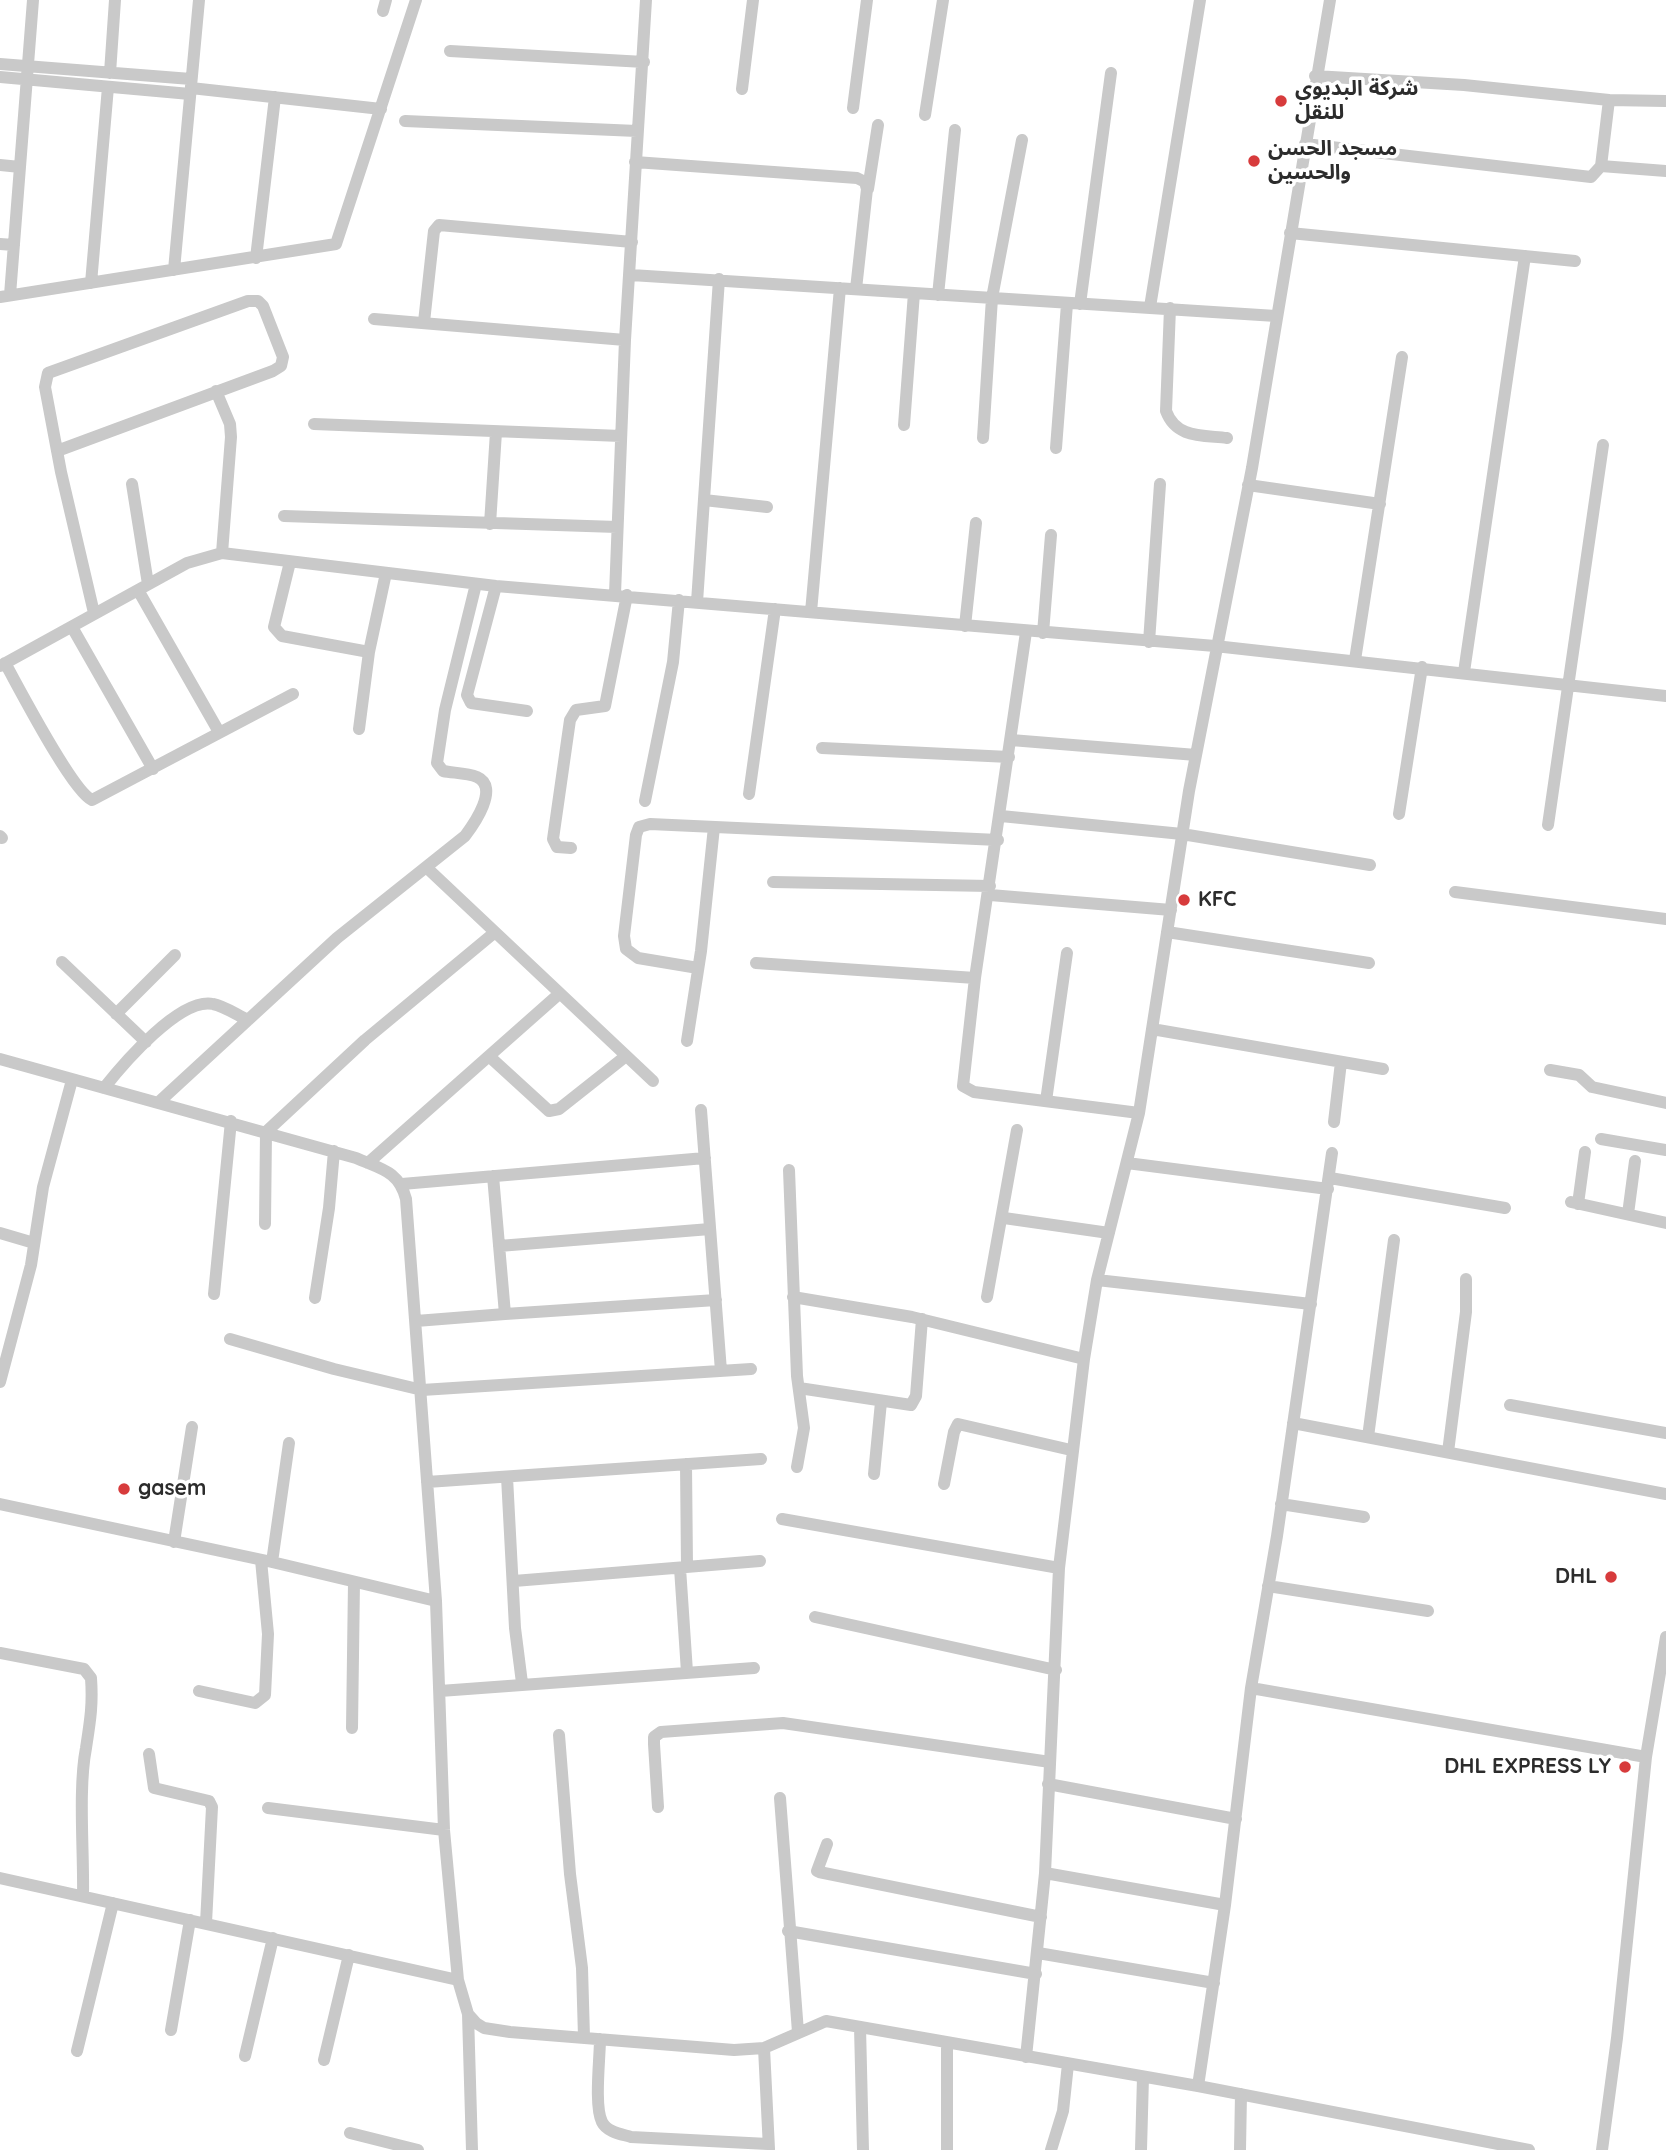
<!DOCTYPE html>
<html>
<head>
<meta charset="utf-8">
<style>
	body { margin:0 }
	canvas { display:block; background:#fff }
</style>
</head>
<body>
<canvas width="1666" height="2150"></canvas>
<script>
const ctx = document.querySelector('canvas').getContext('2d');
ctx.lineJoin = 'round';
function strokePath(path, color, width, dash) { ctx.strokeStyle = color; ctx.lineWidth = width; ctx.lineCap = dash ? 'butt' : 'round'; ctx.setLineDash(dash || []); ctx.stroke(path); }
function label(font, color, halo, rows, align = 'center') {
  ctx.font = font + ' Quicksand,"Noto Sans Arabic",sans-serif'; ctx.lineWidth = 7; ctx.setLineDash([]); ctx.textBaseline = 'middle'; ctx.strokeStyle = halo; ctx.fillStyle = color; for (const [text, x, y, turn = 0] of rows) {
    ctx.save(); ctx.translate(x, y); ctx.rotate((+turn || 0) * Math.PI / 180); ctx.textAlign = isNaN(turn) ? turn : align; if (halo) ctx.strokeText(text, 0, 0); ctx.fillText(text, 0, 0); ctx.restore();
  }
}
strokePath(new Path2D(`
	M383 11 386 0
	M450 51 644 62
	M0 64 191 79
	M110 73 115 0
	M1315 76 1464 85 1609 100 1666 101
	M0 77 190 94
	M191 88 381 109
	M742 89 753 0
	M853 108 867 0
	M925 115 943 0
	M405 121 637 131
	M1305 144 1591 177 1601 166 1609 100
	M635 162 857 178 865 182 867 189 856 289
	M0 165 20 167
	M1601 166 1666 171
	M868 189 878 125
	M1290 233 1575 261
	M0 244 14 245
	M256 258 275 97
	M174 270 199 0
	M631 275 1276 316
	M91 283 108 87
	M10 295 33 0
	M938 295 955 130
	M0 297 336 244 416 0
	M1080 304 1111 73
	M1150 307 1200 0
	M1170 308 1166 411C1176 438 1201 435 1227 438
	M374 319 625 340
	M424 322 434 231 439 225 632 242
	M216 391 230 424 231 437 222 553
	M314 424 621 436
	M904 425 914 293
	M983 438 992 298 1022 140
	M1056 448 1067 304
	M57 451 273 371 281 366 283 357 263 306 258 301H248L48 373 45 387 61 472 94 613
	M132 484 148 584
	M1248 485 1380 504
	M704 500 767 507
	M284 516 617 527
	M490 524 496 432
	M290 562 274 627 282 636 369 652
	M496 586 467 695 471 703 527 711
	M138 590 219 732
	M615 594 625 340 646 0
	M697 602 719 279
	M811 612 840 288
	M965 626 976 523
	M72 627 153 769
	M1026 632 975 978 963 1086 974 1092 1139 1113
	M1043 633 1051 535
	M1149 642 1160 484
	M1355 660 1402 357
	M5 663C19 688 72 791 92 800L293 694
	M0 666 187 563 222 553 496 586 1215 646 1666 696
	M1464 672 1525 256
	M359 729 369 652 386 573
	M1011 740 1196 755
	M822 748 1009 757
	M749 794 775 609
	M645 801 673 662 679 600
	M1399 814 1422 667
	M1001 816 1182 834 1370 865
	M1548 825 1603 445
	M0 836 2 838
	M571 848 557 847 553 839 570 720 576 710 605 706 627 595
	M426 867 653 1081
	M773 882 990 886
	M1455 892 1666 919
	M990 895 1171 910
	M1167 932 1369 963
	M62 962 146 1042
	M756 963 975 978
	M698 968 638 958 626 949 624 936 636 835 639 827 650 824 998 840
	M116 1014 175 955
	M1152 1029 1383 1069
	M687 1041 701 951 714 827
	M491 1058 549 1111 559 1109 626 1056
	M0 1059 356 1158C381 1169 399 1171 406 1199L436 1601 444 1830 458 1980 468 2014 476 2023 484 2028 510 2032 734 2050 764 2048 826 2021 1198 2086 1529 2150
	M1550 1070 1579 1075 1592 1087 1666 1103
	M104 1088C123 1064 180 997 213 1004 224 1006 237 1015 248 1020
	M160 1101 337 938 465 836C474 824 500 787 477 777 467 773 453 773 443 771L437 763 445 710 476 584
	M1046 1101 1067 953
	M701 1110 721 1371
	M1334 1122 1341 1062
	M1601 1139 1666 1150
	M368 1163 559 994
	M1127 1163 1328 1189
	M789 1170 797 1376 804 1428 797 1467
	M1330 1178 1505 1208
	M402 1184 705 1158
	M1571 1202 1666 1223
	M1578 1204 1585 1152
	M1628 1214 1635 1161
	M1004 1218 1109 1233
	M265 1224 266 1132 365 1040 494 933
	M0 1233 34 1243
	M499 1246 710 1229
	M1097 1280 1311 1304
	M214 1294 231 1121
	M793 1297 912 1317 1084 1359
	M987 1297 1017 1130
	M315 1298 329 1208 334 1151
	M505 1314 716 1300
	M416 1321 505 1314 493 1176
	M230 1339 334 1369 422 1390 751 1369
	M0 1382 31 1265 43 1187 72 1080
	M799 1388 911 1405 916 1396 922 1319
	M1510 1405 1666 1433
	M1293 1423 1666 1494
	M1368 1437 1394 1240
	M1448 1452 1466 1312V1279
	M686 1464 687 1567
	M874 1474 881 1402
	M507 1477 515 1628 522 1683
	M427 1482 761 1459
	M944 1484 954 1432 958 1424 1071 1450
	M0 1504 272 1562 436 1601
	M1281 1504 1364 1517
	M782 1519 1059 1568
	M174 1542 192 1427
	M272 1562 289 1443
	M680 1568 687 1672
	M514 1581 760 1561
	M1268 1586 1428 1611
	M815 1617 1056 1670
	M0 1653 84 1669 91 1678C93 1705 90 1722 86 1748 78 1789 84 1853 83 1896
	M1251 1688 1646 1757
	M199 1691 255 1703 265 1695 268 1634 261 1560
	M440 1691 754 1668
	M352 1728 354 1582
	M559 1735 570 1874 582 1968 584 2037
	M149 1754 154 1788 209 1801 212 1807 206 1923
	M1048 1784 1236 1819
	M780 1798 798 2032
	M658 1807 654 1744V1737L661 1732 783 1723 1050 1762
	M268 1808 444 1830
	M827 1844 817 1871 819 1872 1041 1917
	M1045 1873 1225 1905
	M0 1878 458 1980
	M788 1931 1036 1974
	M1038 1953 1214 1983
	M468 2014 472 2150
	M860 2027 863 2150
	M171 2030 190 1920
	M600 2039C600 2058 594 2106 602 2122 607 2132 621 2134 631 2137L768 2144
	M764 2048 769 2149
	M77 2051 113 1903
	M245 2056 273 1938
	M1026 2057 1045 1873 1059 1568 1084 1359 1097 1280 1139 1113 1189 791 1252 468 1330 0
	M324 2060 349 1955
	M1198 2086 1225 1905 1251 1688 1277 1536 1332 1153
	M350 2133 418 2150
	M947 2150V2042
	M1051 2150 1063 2111 1068 2064
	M1141 2150 1143 2077
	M1240 2150 1241 2094
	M1602 2150 1617 2038 1646 1757 1666 1637`), '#c9c9c9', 12);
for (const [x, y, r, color] of [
	[1281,101,7,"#d73b3c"],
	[1254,161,7,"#d73b3c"],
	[1184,900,7,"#d73b3c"],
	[124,1489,7,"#d73b3c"],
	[1611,1577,7,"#d73b3c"],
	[1625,1767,7,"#d73b3c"]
]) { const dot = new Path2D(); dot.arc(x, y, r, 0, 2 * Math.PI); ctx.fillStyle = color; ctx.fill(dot); strokePath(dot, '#fff', 2.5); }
label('bold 21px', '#2c2c2c', '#fff', [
	["شركة البديوي",1295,89],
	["للنقل",1295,113],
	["مسجد الحسن",1268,149],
	["والحسين",1268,173],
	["KFC",1198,900],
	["gasem",138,1489],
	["DHL",1597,1577,"right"],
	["DHL EXPRESS LY",1611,1767,"right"]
], 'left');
</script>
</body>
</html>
